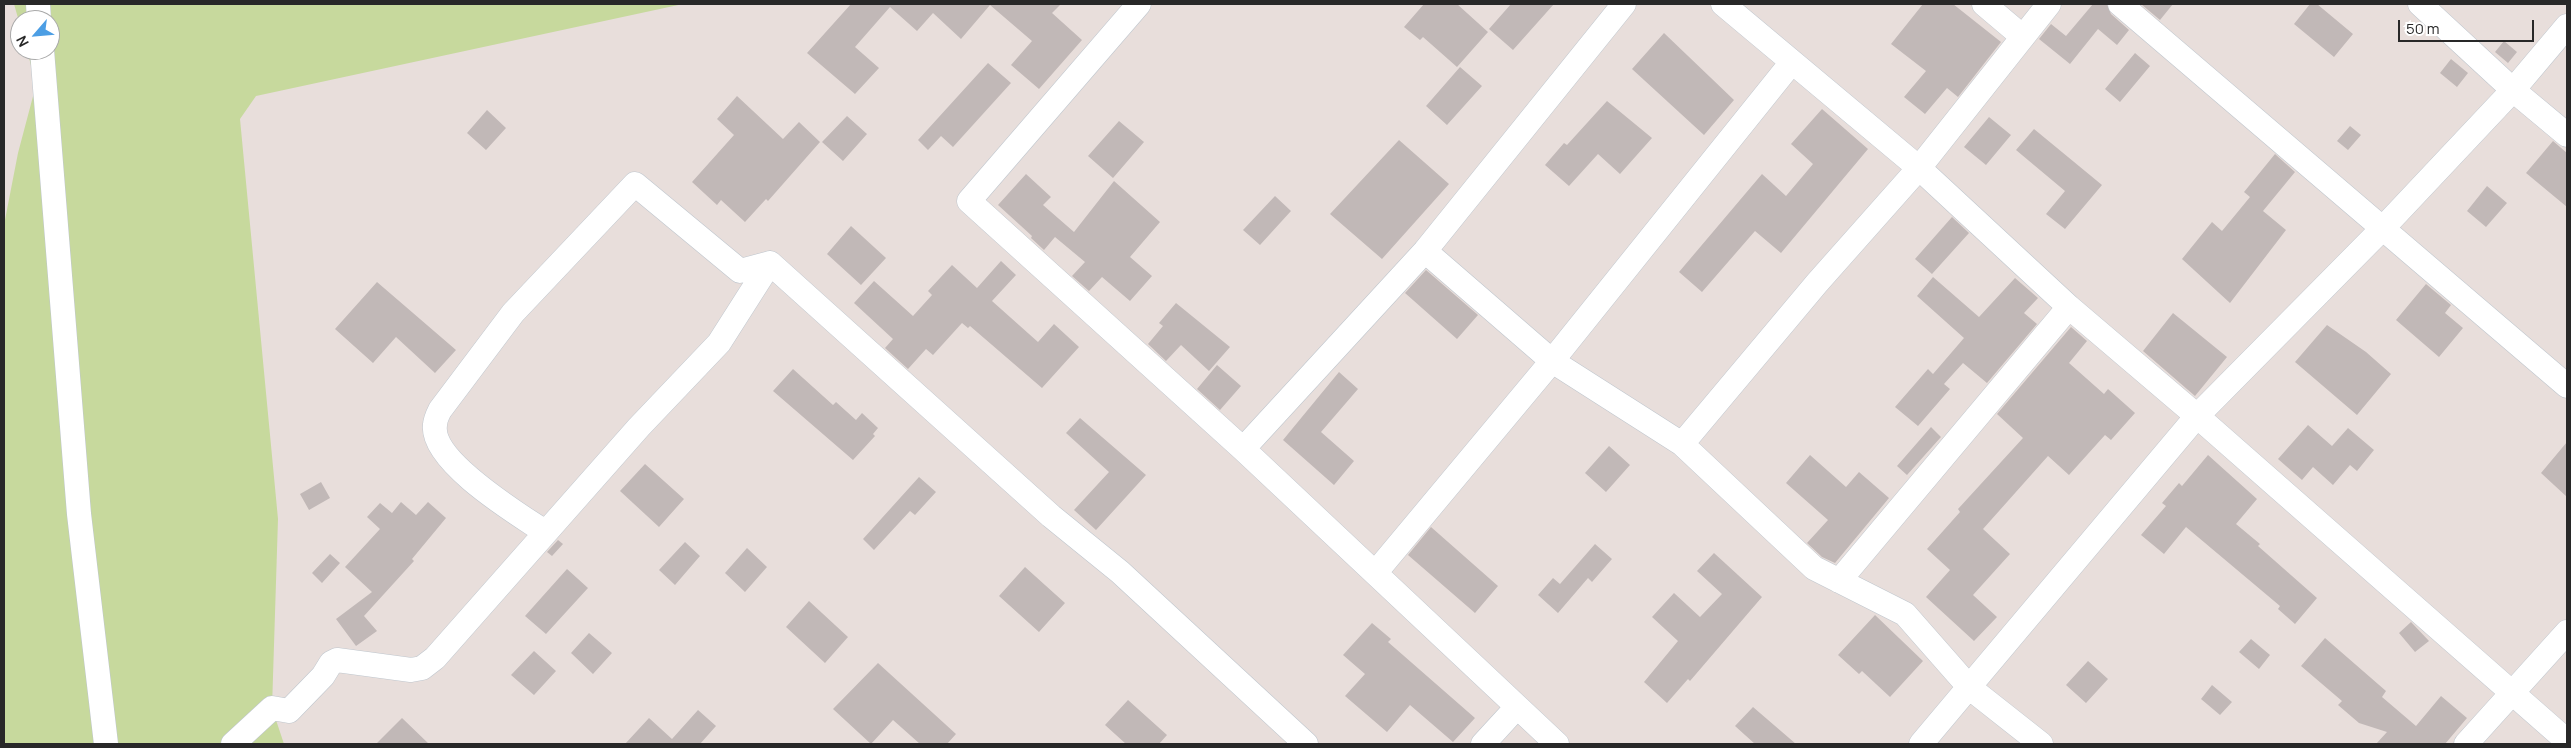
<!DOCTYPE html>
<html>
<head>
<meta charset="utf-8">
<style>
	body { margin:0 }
	#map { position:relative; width:2571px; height:748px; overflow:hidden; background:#e8dedb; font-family:Manrope,sans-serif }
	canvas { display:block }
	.frame { position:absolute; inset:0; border:5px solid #282828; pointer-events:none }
	.north { position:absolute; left:10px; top:10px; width:50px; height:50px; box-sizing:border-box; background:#fff; border:1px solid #a9a9a9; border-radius:50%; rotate:243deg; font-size:14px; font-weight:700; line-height:20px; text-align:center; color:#282828 }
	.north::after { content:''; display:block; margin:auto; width:18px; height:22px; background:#4c9ee4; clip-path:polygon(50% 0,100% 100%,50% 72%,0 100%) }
	.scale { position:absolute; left:2398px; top:20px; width:136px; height:22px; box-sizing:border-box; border:2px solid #282828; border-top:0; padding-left:6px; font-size:15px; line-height:18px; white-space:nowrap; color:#282828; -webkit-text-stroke:4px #fff; paint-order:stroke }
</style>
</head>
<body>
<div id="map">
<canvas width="2571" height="748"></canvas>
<div class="frame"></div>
<div class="north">N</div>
<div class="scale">50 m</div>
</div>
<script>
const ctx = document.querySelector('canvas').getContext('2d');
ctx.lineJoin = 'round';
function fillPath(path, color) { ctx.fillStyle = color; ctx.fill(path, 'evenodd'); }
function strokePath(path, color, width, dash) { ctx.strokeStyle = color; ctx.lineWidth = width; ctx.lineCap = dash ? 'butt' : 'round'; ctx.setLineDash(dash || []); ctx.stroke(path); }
fillPath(new Path2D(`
	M14 4H683L256 96 240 119 278 519 272 708 284 744H4V225L18 153 36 85 27 50H50V20H20V25Z`), '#c7d99d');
fillPath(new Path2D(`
	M851 4H1061L1052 13 1082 40 1039 89 1011 65 1032 41 990 5 961 39 933 13 917 31 890 7 855 47 879 68 855 94 807 53Z
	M1424 4H1457L1488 32 1457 67 1423 37 1420 40 1404 27Z
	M1511 4H1554L1513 50 1489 29Z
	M1923 4H1953L2001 42 1958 97 1947 88 1925 114 1904 97 1926 71 1891 44Z
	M2093 4H2107L2111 14 2129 30 2117 45 2098 29 2070 64 2039 39 2051 24 2066 36Z
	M2141 4H2173L2160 20Z
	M2310 4H2317L2353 34 2334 57 2294 24Z
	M1664 33 1734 100 1704 135 1632 69Z
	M2504 41 2517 52 2508 63 2495 52Z
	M2135 53 2150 66 2120 102 2105 89Z
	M2451 59 2468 73 2457 87 2440 73Z
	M988 63 1011 83 953 147 941 136 928 150 918 140Z
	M1460 67 1482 86 1447 125 1426 106Z
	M737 96 783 139 799 122 820 142 768 201 766 199 745 222 721 200 717 205 692 182 734 135 717 119Z
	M1607 101 1652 138 1620 174 1598 154 1569 186 1545 165 1564 143 1567 145Z
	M1822 109 1868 149 1781 253 1755 231 1702 292 1679 272 1762 174 1786 196 1813 164 1791 144Z
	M487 110 506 128 486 150 467 133Z
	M847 116 867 134 843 161 822 142Z
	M1989 117 2011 135 1986 165 1964 147Z
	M1119 121 1144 142 1113 178 1088 156Z
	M2350 126 2361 135 2348 150 2337 141Z
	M2034 129 2102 185 2065 229 2046 214 2065 191 2016 150Z
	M1399 140 1449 184 1382 259 1330 214Z
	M2553 141 2567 153V207L2526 173Z
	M2275 154 2295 172 2263 211 2286 230 2230 303 2182 259 2212 222 2222 231 2250 197 2244 192Z
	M1026 174 1051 197 1043 205 1074 232 1114 181 1160 222 1130 257 1152 276 1130 301 1102 277 1089 291 1072 276 1085 262 1055 237 1044 250 1031 238 1032 236 998 205Z
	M2487 186 2507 203 2486 227 2467 211Z
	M1275 196 1291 211 1260 245 1243 230Z
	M1952 217 1969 233 1932 274 1915 259Z
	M851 226 886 258 861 285 827 254Z
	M1001 261 1016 275 992 301 1038 342 1054 324 1079 347 1042 388 970 326 968 328 962 323 933 355 926 349 908 369 885 348 893 339 854 303 874 281 913 316 932 295 928 291 952 265 977 288Z
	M1426 270 1478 315 1457 339 1405 293Z
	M1933 277 1979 317 2015 278 2038 298 2024 313 2037 324 1987 383 1963 363 1944 384 1950 389 1918 426 1895 407 1928 369 1933 374 1964 338 1917 296Z
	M377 282 456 350 435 373 396 337 373 363 335 329Z
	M2426 284 2451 305 2445 313 2463 328 2439 357 2396 320Z
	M1176 303 1230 347 1209 371 1181 345 1166 361 1148 344 1163 326 1159 323Z
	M2173 313 2227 357 2195 396 2143 351Z
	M2327 325 2366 352 2391 374 2357 415 2295 362Z
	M2071 327 2087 341 2069 363 2104 394 2108 389 2135 413 2111 440 2105 435 2069 475 2048 456 1983 529 2010 554 1973 595 1997 617 1974 641 1926 597 1950 570 1927 549 1960 512 1958 509 2023 438 1997 414Z
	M1217 365 1241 386 1220 410 1197 389Z
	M793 369 833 405 836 402 856 420 862 413 878 428 873 434 875 436 853 460 773 391Z
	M1339 372 1358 389 1321 432 1354 461 1334 485 1283 440Z
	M1080 418 1146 475 1096 530 1074 510 1109 472 1066 433Z
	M2308 425 2332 446 2348 428 2374 450 2357 471 2350 465 2333 485 2313 467 2302 480 2278 459Z
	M1931 427 1941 437 1907 475 1897 466Z
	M2567 442V497L2541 473Z
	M1609 446 1630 465 1606 492 1585 473Z
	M1810 455 1846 487 1859 472 1889 498 1835 563 1822 557 1807 543 1828 520 1786 483Z
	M2208 455 2257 499 2236 524 2260 544 2258 546 2317 598 2295 624 2278 609 2280 606 2186 527 2164 554 2141 535 2166 506 2162 503 2179 483 2182 486Z
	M645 464 684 499 659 527 620 491Z
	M919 477 936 492 915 515 910 511 874 550 863 539Z
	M321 482 330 498 309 510 300 494Z
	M401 502 416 515 428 502 446 518 412 559 414 561 364 616 377 631 356 646 336 619 372 592 345 567 380 529 367 517 380 503 392 513Z
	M1431 527 1498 586 1475 613 1408 555Z
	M558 540 563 544 552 556 547 552Z
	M685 542 700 556 675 585 659 570Z
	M1595 544 1612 559 1592 582 1588 578 1558 613 1538 595 1553 578 1560 584Z
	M747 548 767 567 745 592 725 573Z
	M1714 553 1762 597 1690 681 1688 679 1667 703 1644 682 1678 641 1652 617 1674 593 1700 617 1722 594 1697 571Z
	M330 554 340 563 322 583 312 573Z
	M1025 567 1065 603 1039 632 999 596Z
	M567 569 588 588 546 634 525 616Z
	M809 601 848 637 825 663 786 627Z
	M1875 615 1923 661 1890 697 1862 671 1859 674 1838 655Z
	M2411 622 2429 641 2415 652 2399 633Z
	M1372 623 1391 639 1388 642 1475 718 1453 742 1410 705 1387 732 1345 696 1365 674 1343 655Z
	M589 633 612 653 593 674 571 653Z
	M2325 638 2386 691 2382 697 2416 726 2441 696 2467 718 2445 744H2376L2387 732 2359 723 2338 705 2342 701 2301 666Z
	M2251 639 2270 655 2259 669 2239 652Z
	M534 651 556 671 534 695 511 675Z
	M2088 661 2108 679 2086 703 2066 685Z
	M878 663 956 734 947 744H920L893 720 871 744 833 709Z
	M2212 685 2232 702 2220 715 2201 699Z
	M1128 700 1167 735 1159 744H1126L1105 725Z
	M1753 707 1796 744H1755L1735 726Z
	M698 710 716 726 700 744H625L649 718 672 739Z
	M402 718 429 744H376Z`), '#c1b8b7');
const minor = new Path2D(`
	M38 4 39 20
	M1139 4 969 201 1243 449 1557 744
	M1723 4 1919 168 2069 307 2197 416 2567 741
	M1984 4 2023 37
	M2120 4 2567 386
	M2420 4 2513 90 2567 135
	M42 50 79 514 106 744
	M1425 251 1552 361 1682 444 1814 568 1905 614 1970 688 2041 744
	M1682 444 1817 283 1919 168 2049 4
	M1243 449 1425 251 1624 4
	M545 532C518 514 430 461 435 425 435 420 438 414 440 410L513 313 635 184 740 271 770 263 1051 516 1120 572 1306 744
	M1376 572 1552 361 1792 62
	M1839 581 2069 307
	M233 744 272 708 289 711 323 676 331 663 337 660 411 670 422 668 435 658 639 427 719 343 770 263
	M1483 744 1517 707
	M1921 744 2197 416 2383 228 2513 90 2567 26
	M2466 744 2567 632`);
strokePath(minor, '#bfc6cd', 25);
strokePath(minor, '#fff', 24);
</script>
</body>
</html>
